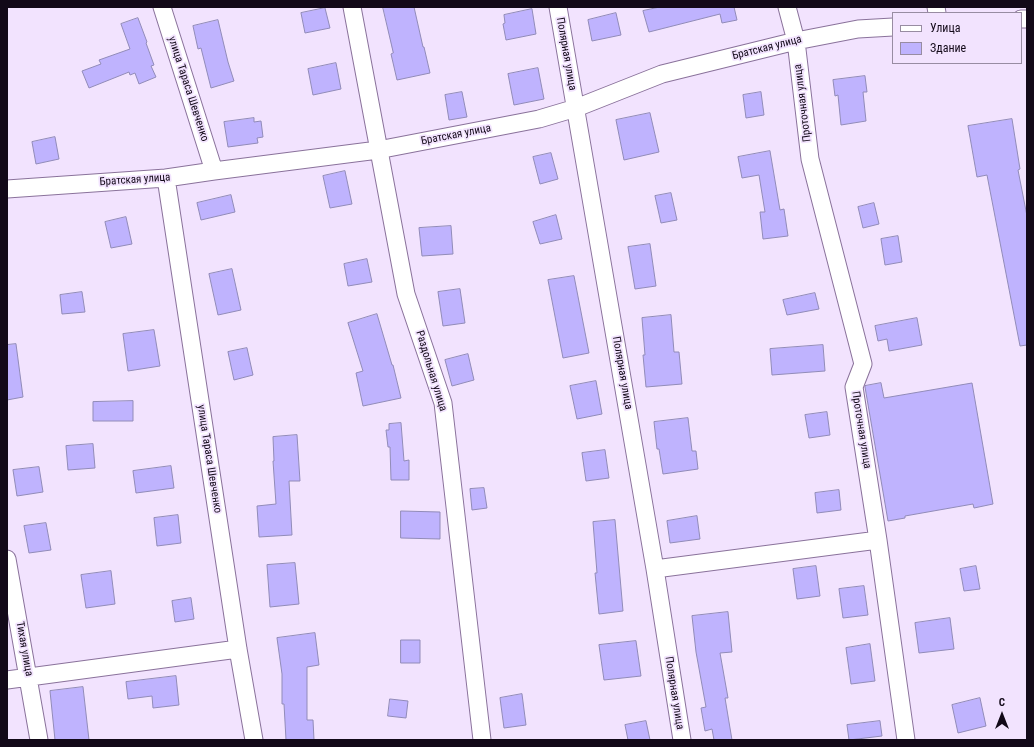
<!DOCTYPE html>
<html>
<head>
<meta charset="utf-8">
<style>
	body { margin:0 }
	#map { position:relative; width:1034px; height:747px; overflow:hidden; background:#f2e3fe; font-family:"Roboto Condensed",sans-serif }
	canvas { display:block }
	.frame { position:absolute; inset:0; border:8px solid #120918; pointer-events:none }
	.legend { position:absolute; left:892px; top:12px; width:130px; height:52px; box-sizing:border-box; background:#f2e3fe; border:1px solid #988ca2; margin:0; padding:5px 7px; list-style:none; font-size:12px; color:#120918 }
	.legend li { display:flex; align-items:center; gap:8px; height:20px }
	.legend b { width:20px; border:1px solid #988ca2 }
	.north { position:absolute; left:982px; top:695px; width:40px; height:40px; -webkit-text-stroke:3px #f2e3fe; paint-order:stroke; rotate:0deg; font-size:11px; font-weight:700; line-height:16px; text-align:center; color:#120918 }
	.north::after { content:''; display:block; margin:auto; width:14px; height:18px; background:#120918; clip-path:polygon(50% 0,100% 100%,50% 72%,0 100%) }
</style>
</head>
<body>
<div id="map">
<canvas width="1034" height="747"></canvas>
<div class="frame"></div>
<ul class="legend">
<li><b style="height:5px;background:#fff"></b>Улица</li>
<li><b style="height:11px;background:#bfb3fe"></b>Здание</li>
</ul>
<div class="north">С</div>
</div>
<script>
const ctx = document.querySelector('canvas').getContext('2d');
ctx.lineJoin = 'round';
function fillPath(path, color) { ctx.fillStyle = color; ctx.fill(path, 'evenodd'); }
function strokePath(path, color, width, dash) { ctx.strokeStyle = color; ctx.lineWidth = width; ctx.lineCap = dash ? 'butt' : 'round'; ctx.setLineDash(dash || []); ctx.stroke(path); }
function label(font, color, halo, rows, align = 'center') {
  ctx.font = font + ' "Roboto Condensed",sans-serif'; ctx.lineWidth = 3.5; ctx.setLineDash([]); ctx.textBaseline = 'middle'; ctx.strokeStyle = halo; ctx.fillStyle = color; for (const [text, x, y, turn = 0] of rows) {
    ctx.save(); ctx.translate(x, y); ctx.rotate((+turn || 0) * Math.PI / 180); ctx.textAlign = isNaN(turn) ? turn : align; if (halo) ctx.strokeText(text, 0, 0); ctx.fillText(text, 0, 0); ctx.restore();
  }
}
const building = new Path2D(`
	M383 7H414L423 47H424L430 73 397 80 391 54 393 53Z
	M660 7H734L737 20 722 23 720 14 649 32 643 11Z
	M325 8 330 28 305 33 301 13Z
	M532 9 536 34 506 40 503 24 505 23 504 15Z
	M616 13 621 35 592 41 588 20Z
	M138 18 147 42 146 43 154 65 151 66 156 77 139 84 135 73 130 75 129 72 89 88 82 71 101 64 99 60 130 49 121 24Z
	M218 20 228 62 234 81 211 88 201 48 198 49 193 26Z
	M336 63 341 89 313 95 308 69Z
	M538 68 544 99 514 105 508 74Z
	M865 76 867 92H863L866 121 841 125 838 95 835 96 833 80Z
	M462 92 467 117 449 120 445 95Z
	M761 92 764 115 746 118 743 95Z
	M650 113 659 152 624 160 616 120Z
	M254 118V122L261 121 263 137 257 138 258 143 228 147 224 122Z
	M1012 119 1020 169 1018 170 1027 216V345L1020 346 987 175 977 177 968 126Z
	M55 137 59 159 36 164 32 142Z
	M770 151 780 210 784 209 788 236 763 239 760 212H765L759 175 742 178 738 157Z
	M551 153 558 179 540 184 533 157Z
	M345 171 352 204 330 208 323 176Z
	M671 193 677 220 661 223 655 196Z
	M231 195 235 212 201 220 197 203Z
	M874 203 879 224 863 228 858 207Z
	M556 215 562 239 540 244 533 222Z
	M126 217 132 244 111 248 105 222Z
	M451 226 453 254 422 256 419 228Z
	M898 236 902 262 885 265 881 239Z
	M650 244 656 286 635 289 628 247Z
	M367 259 372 282 348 286 344 264Z
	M232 269 241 310 218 315 209 274Z
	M574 276 589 353 563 358 548 280Z
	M460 289 465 323 443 326 438 292Z
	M82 292 85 312 62 314 60 295Z
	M815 293 819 309 787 315 783 300Z
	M377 314 392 365H393L401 398 363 406 356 373 363 371 348 323Z
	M671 315 674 352H679L682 384 646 387 643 355H645L642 318Z
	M917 318 922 345 889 351 887 339 878 341 875 326Z
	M154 330 160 366 128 371 123 334Z
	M16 344 23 397 7 400V345Z
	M823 345 825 371 772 375 770 349Z
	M247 348 253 375 234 380 228 352Z
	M468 354 474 380 452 386 445 360Z
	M596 381 602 414 577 419 570 386Z
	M881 383 884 398 972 383 993 504 974 508 973 504 905 516V518L888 521 865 387V386Z
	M133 401V421H93V402Z
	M827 412 830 435 809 438 805 415Z
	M688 418 692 451H696L698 469 663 474 659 449H657L654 422Z
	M401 423 404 461 409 460V480H391L390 447H388L386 430H389V424Z
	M297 435 300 481H289L292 535 259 537 257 506 276 504 273 461H274L273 437Z
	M93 444 95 468 68 470 66 446Z
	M605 450 609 478 586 481 582 453Z
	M171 466 174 488 136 493 133 471Z
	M39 467 43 492 17 496 13 470Z
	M484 488 487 508 472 510 470 489Z
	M839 490 841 510 817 513 815 493Z
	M401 511 440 512V539L401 538Z
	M178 515 181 543 157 546 154 518Z
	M697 516 700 539 670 543 667 521Z
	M615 520 623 611 599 614 595 573H597L593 522Z
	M46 523 51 550 29 553 24 526Z
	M295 563 299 604 270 607 267 565Z
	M816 566 820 596 797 599 793 569Z
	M976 566 980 589 964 591 960 569Z
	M111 571 115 604 86 608 81 575Z
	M864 586 868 615 843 618 839 589Z
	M191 598 194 619 175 622 172 601Z
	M728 612 732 652 720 653 728 698H725L732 740H714L712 729 705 731 701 708 706 707 696 652 692 616Z
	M950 618 954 649 919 653 915 623Z
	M315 633 319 665 307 667V720H313L314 740H286L284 704H282V674L277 638Z
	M401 640H420V663H401Z
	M636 641 641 676 604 680 599 645Z
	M870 644 875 681 851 684 846 648Z
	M176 676 179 705 153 708 152 696 128 699 126 682Z
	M83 687 89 740H55L50 691Z
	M522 694 526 725 504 728 500 698Z
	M980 698 986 726 958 733 952 705Z
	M390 699 408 701 406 718 388 716Z
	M646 721 650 740H628L625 725Z
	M880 721 882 736 849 740 847 725Z`);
fillPath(building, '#bfb3fe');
strokePath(building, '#918bb8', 1);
const street = new Path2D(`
	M162 7 214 171
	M352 7 406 294 443 403 482 740
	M558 7 655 569 682 740
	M787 7 796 41 810 159 863 364 854 387 878 540 906 740
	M936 7 937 13
	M1021 19H1027
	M166 178 238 649 254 740
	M7 189 166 178 214 171 378 150 539 119 576 108 662 74 796 41 858 29 893 27
	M7 559 39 740
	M655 569 878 540
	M7 680 238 649`);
strokePath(street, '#8a729b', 19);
strokePath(street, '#fff', 17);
label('11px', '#120918', '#f2e3fe', [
	["Братская улица",767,48,-14],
	["Полярная улица",566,54,80],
	["улица Тараса Шевченко",188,89,72],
	["Проточная улица",803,103,-97],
	["Братская улица",456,135,-11],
	["Братская улица",135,180,-4],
	["Раздольная улица",431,371,73],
	["Полярная улица",622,373,80],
	["Проточная улица",861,430,81],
	["улица Тараса Шевченко",209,459,81],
	["Тихая улица",24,649,80],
	["Полярная улица",674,693,81]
]);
</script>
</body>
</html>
